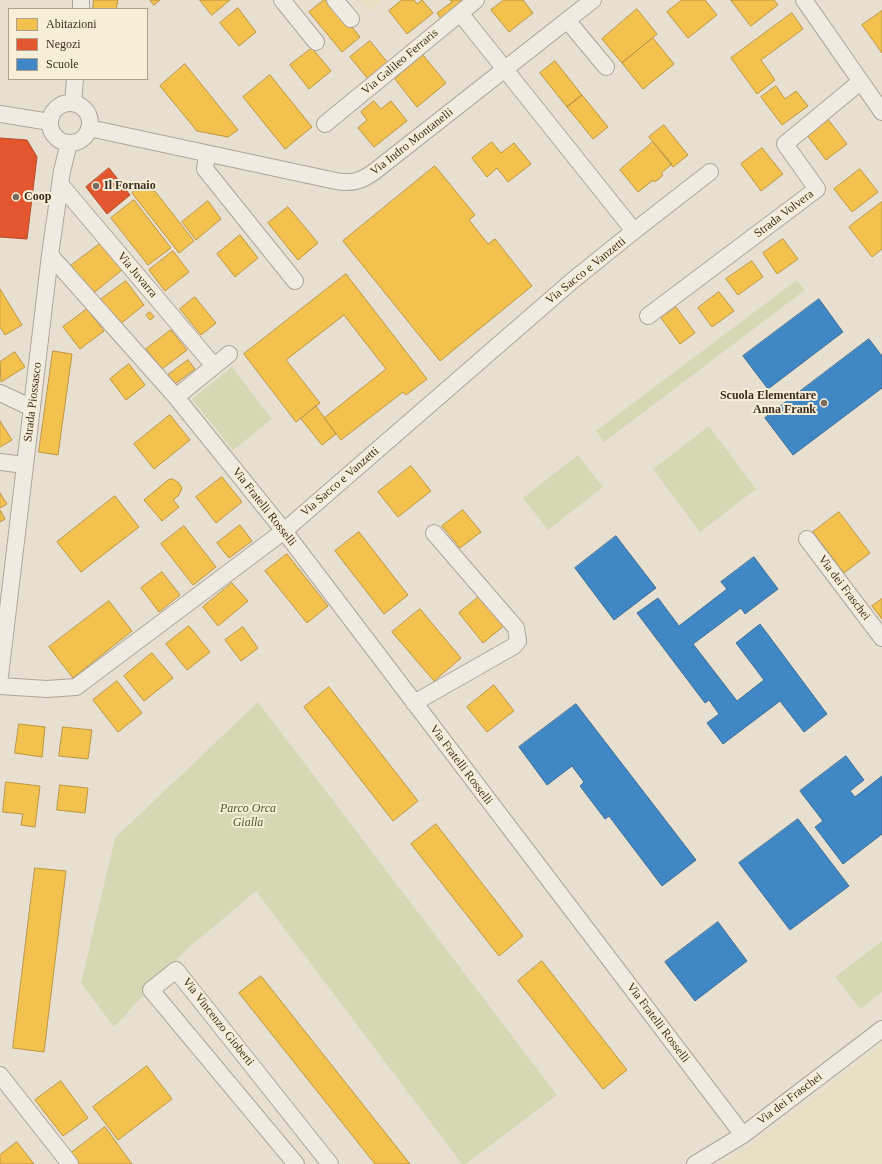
<!DOCTYPE html>
<html>
<head>
<meta charset="utf-8">
<style>
	body { margin:0 }
	#map { position:relative; width:882px; height:1164px; overflow:hidden; background:#e7e0d1; font-family:"Times New Roman",serif }
	canvas { display:block }
	.legend { position:absolute; left:8px; top:8px; width:140px; height:72px; box-sizing:border-box; background:#f7eed8; border:1px solid #ada18e; margin:0; padding:5px 7px; list-style:none; font-size:12px; color:#3d2e20 }
	.legend li { display:flex; align-items:center; gap:8px; height:20px }
	.legend b { width:20px; border:1px solid #ada18e }
</style>
</head>
<body>
<div id="map">
<canvas width="882" height="1164"></canvas>
<ul class="legend">
<li><b style="height:11px;background:#f2c14e"></b>Abitazioni</li>
<li><b style="height:11px;background:#e4572e"></b>Negozi</li>
<li><b style="height:11px;background:#3f88c5"></b>Scuole</li>
</ul>
</div>
<script>
const ctx = document.querySelector('canvas').getContext('2d');
ctx.lineJoin = 'round';
function fillPath(path, color) { ctx.fillStyle = color; ctx.fill(path, 'evenodd'); }
function strokePath(path, color, width, dash) { ctx.strokeStyle = color; ctx.lineWidth = width; ctx.lineCap = dash ? 'butt' : 'round'; ctx.setLineDash(dash || []); ctx.stroke(path); }
function label(font, color, halo, rows, align = 'center') {
  ctx.font = font + ' "Times New Roman",serif'; ctx.lineWidth = 4; ctx.setLineDash([]); ctx.textBaseline = 'middle'; ctx.strokeStyle = halo; ctx.fillStyle = color; for (const [text, x, y, turn = 0] of rows) {
    ctx.save(); ctx.translate(x, y); ctx.rotate((+turn || 0) * Math.PI / 180); ctx.textAlign = isNaN(turn) ? turn : align; if (halo) ctx.strokeText(text, 0, 0); ctx.fillText(text, 0, 0); ctx.restore();
  }
}
fillPath(new Path2D(`
	M359 0H382L369 11Z
	M882 1045V1164H720L750 1146Z`), '#e6dfc2');
fillPath(new Path2D(`
	M797 280 805 290 604 442 596 431Z
	M232 367 272 419 233 450 192 399Z
	M709 426 756 489 700 532 653 469Z
	M578 455 603 487 548 530 523 498Z
	M258 702 557 1095 466 1164H462L256 891 186 950 114 1027 81 983 115 838Z
	M882 941V992L860 1009 835 977Z`), '#d6d7b3');
const homes = new Path2D(`
	M94 0H118L116 9H93Z
	M150 0H160L154 5Z
	M200 0H230L212 15Z
	M324 0H330L360 37 342 52 309 12Z
	M402 0H414L417 4 422 0 433 13 407 34 389 11Z
	M450 0H468L442 20 437 13 452 2Z
	M504 0H523L533 13 509 32 491 10Z
	M682 0H705L717 15 688 38 667 12Z
	M731 0H774L778 5 751 26Z
	M238 8 256 32 239 46 220 23Z
	M637 9 657 34 622 63 602 39Z
	M882 11V53L862 25Z
	M792 13 803 29 761 60 775 80 757 94 731 58Z
	M653 38 674 64 643 89 622 63Z
	M370 41 388 63 368 79 350 57Z
	M312 48 331 71 309 89 290 65Z
	M423 55 446 83 417 107 395 79Z
	M555 61 582 95 567 107 540 73Z
	M185 64 238 130 228 137 197 131 160 86Z
	M270 75 312 127 285 149 243 97Z
	M776 86 785 99 796 91 808 106 782 125 761 97Z
	M582 95 608 127 593 139 567 107Z
	M374 101 381 109 391 101 407 121 374 147 358 128 367 120 361 112Z
	M827 118 847 144 826 160 807 135Z
	M664 125 688 155 673 167 649 137Z
	M492 142 501 153 514 143 531 164 508 182 497 168 487 177 472 158Z
	M653 142 672 164 661 173 663 175 659 179 654 182 653 180 638 192 620 170Z
	M762 148 783 174 761 191 741 164Z
	M435 166 475 215 469 220 488 244 495 239 532 286 440 361 343 241Z
	M860 169 878 192 852 212 834 189Z
	M147 181 194 241 179 253 132 193Z
	M134 200 171 248 148 265 111 218Z
	M208 201 221 219 196 240 182 222Z
	M882 202V249L872 257 849 227Z
	M288 207 318 243 298 260 268 223Z
	M240 235 258 258 235 277 217 254Z
	M783 239 798 259 777 274 763 253Z
	M101 243 122 270 91 295 69 267Z
	M173 251 189 272 165 291 149 270Z
	M752 261 763 277 738 295 726 279Z
	M346 274 427 379 406 395 403 392 341 440 324 418 386 369 344 315 286 360 320 403 296 422 244 354Z
	M126 281 144 305 119 325 100 300Z
	M0 289 22 325 5 335 0 327Z
	M719 292 734 311 712 327 698 308Z
	M195 297 216 323 201 335 180 309Z
	M676 307 695 333 680 344 661 318Z
	M87 309 104 331 80 349 63 327Z
	M150 312 154 317 150 320 146 315Z
	M171 330 187 350 162 369 146 349Z
	M53 351 72 354 58 455 39 452Z
	M15 352 25 367 1 382 0 362Z
	M188 360 195 369 175 384 168 375Z
	M129 364 145 385 126 400 110 379Z
	M316 406 336 434 322 445 301 419Z
	M170 415 190 440 154 469 134 444Z
	M0 421 12 440 0 447Z
	M411 466 431 491 398 517 378 492Z
	M222 477 242 502 216 523 196 497Z
	M173 479 179 483 182 488 179 495 173 500 179 507 162 521 144 500 168 480Z
	M0 493 7 504 0 508Z
	M115 496 139 527 81 572 57 542Z
	M0 510 5 519 0 522Z
	M463 510 481 532 460 548 442 526Z
	M839 512 870 553 844 573 813 532Z
	M240 525 252 541 229 558 217 543Z
	M184 526 216 567 193 585 161 544Z
	M359 532 408 595 384 614 335 551Z
	M287 554 328 606 307 623 265 571Z
	M162 572 180 595 159 612 141 588Z
	M232 583 248 601 218 626 203 607Z
	M481 595 505 625 483 643 459 613Z
	M882 599V619L872 606Z
	M109 601 132 631 73 678 49 647Z
	M420 609 461 658 434 681 392 632Z
	M189 626 210 652 187 670 166 644Z
	M243 627 258 648 241 661 225 640Z
	M152 653 173 678 144 701 124 676Z
	M117 681 142 713 118 732 93 700Z
	M494 685 514 711 487 732 467 707Z
	M329 687 418 801 393 821 304 707Z
	M19 724 45 727 42 757 15 753Z
	M63 727 92 730 88 759 59 756Z
	M6 782 40 786 35 827 21 825 23 814 3 812Z
	M60 785 88 788 85 813 57 810Z
	M436 824 523 936 499 956 411 844Z
	M35 868 66 871 44 1052 13 1048Z
	M542 961 627 1070 603 1089 518 981Z
	M261 976 410 1164H375L239 993Z
	M147 1066 172 1099 118 1140 93 1107Z
	M61 1081 88 1118 63 1136 35 1100Z
	M105 1127 132 1164H79L71 1153Z
	M17 1142 34 1164H0V1155Z`);
fillPath(homes, '#f2c14e');
strokePath(homes, '#bc9540', 1);
const shops = new Path2D(`
	M0 138 27 140 37 157 27 239 0 237Z
	M109 168 130 195 107 214 86 187Z`);
fillPath(shops, '#e4572e');
strokePath(shops, '#b24b2a', 1);
const schools = new Path2D(`
	M819 299 843 332 768 389 743 356Z
	M869 339 882 356V388L793 455 765 418Z
	M616 536 656 588 614 620 575 568Z
	M754 557 778 589 745 614 741 608 693 644 737 701 764 680 736 643 760 624 827 714 804 732 780 701 723 744 707 723 719 714 709 700 705 703 637 613 658 598 679 626 727 589 721 582Z
	M576 704 696 860 662 886 609 816 605 819 580 786 584 782 572 766 547 785 519 747Z
	M846 756 864 780 850 791 855 797 882 776V834L843 864 815 827 823 821 800 791Z
	M798 819 849 886 790 930 739 863Z
	M718 922 747 961 695 1001 665 962Z`);
fillPath(schools, '#3f88c5');
strokePath(schools, '#3e6d94', 1);
const minor = new Path2D(`
	M282 0 316 42
	M335 0 351 19
	M804 0 882 112
	M81 9V0
	M567 20 606 67
	M73 103 75 79
	M50 123a20 20 0 1 1 40 0a20 20 0 1 1-40 0Z
	M0 114 50 122
	M325 124 476 0
	M89 128 336 181C352 184 362 181 375 171L593 0
	M207 154 205 169 295 281
	M60 184 214 366
	M634 231 710 172
	M50 255 176 397 284 531 743 1135
	M648 316 817 189 785 144 860 82
	M0 393 32 408
	M176 397 229 354
	M0 462 25 465
	M807 539 882 638
	M0 676 50 255 62 171 69 143
	M0 686 47 689 76 687 284 531 572 281 634 231 460 13
	M414 703 514 646 518 641 516 628 434 533
	M0 1075 70 1164
	M296 1164 151 990 176 970 330 1164
	M695 1164 743 1135 882 1029`);
strokePath(minor, '#ada599', 18);
strokePath(minor, '#efebe3', 16);
for (const [x, y, r, color] of [
	[96,186,4,"#786c5e"],
	[16,197,4,"#786c5e"],
	[824,403,4,"#786c5e"]
]) { const dot = new Path2D(); dot.arc(x, y, r, 0, 2 * Math.PI); ctx.fillStyle = color; ctx.fill(dot); strokePath(dot, '#f7eed8', 1.5); }
label('12px', '#3d2e20', '#f7eed8', [
	["Via Galileo Ferraris",400,62,-40],
	["Via Indro Montanelli",412,142,-38],
	["Strada Volvera",784,214,-37],
	["Via Sacco e Vanzetti",586,271,-39],
	["Via Juvarra",137,275,50],
	["Strada Piossasco",33,402,-83],
	["Via Sacco e Vanzetti",340,482,-41],
	["Via Fratelli Rosselli",264,507,52],
	["Via dei Fraschei",844,588,53],
	["Via Fratelli Rosselli",461,765,53],
	["Via Vincenzo Gioberti",218,1022,52],
	["Via Fratelli Rosselli",658,1023,53],
	["Via dei Fraschei",790,1099,-37]
]);
label('bold 12px', '#3d2e20', '#f7eed8', [
	["Il Fornaio",104,186],
	["Coop",24,197],
	["Scuola Elementare",816,396,"right"],
	["Anna Frank",816,410,"right"]
], 'left');
label('italic 12px', '#4d5a26', '#f7eed8', [
	["Parco Orca",248,809],
	["Gialla",248,823]
]);
</script>
</body>
</html>
